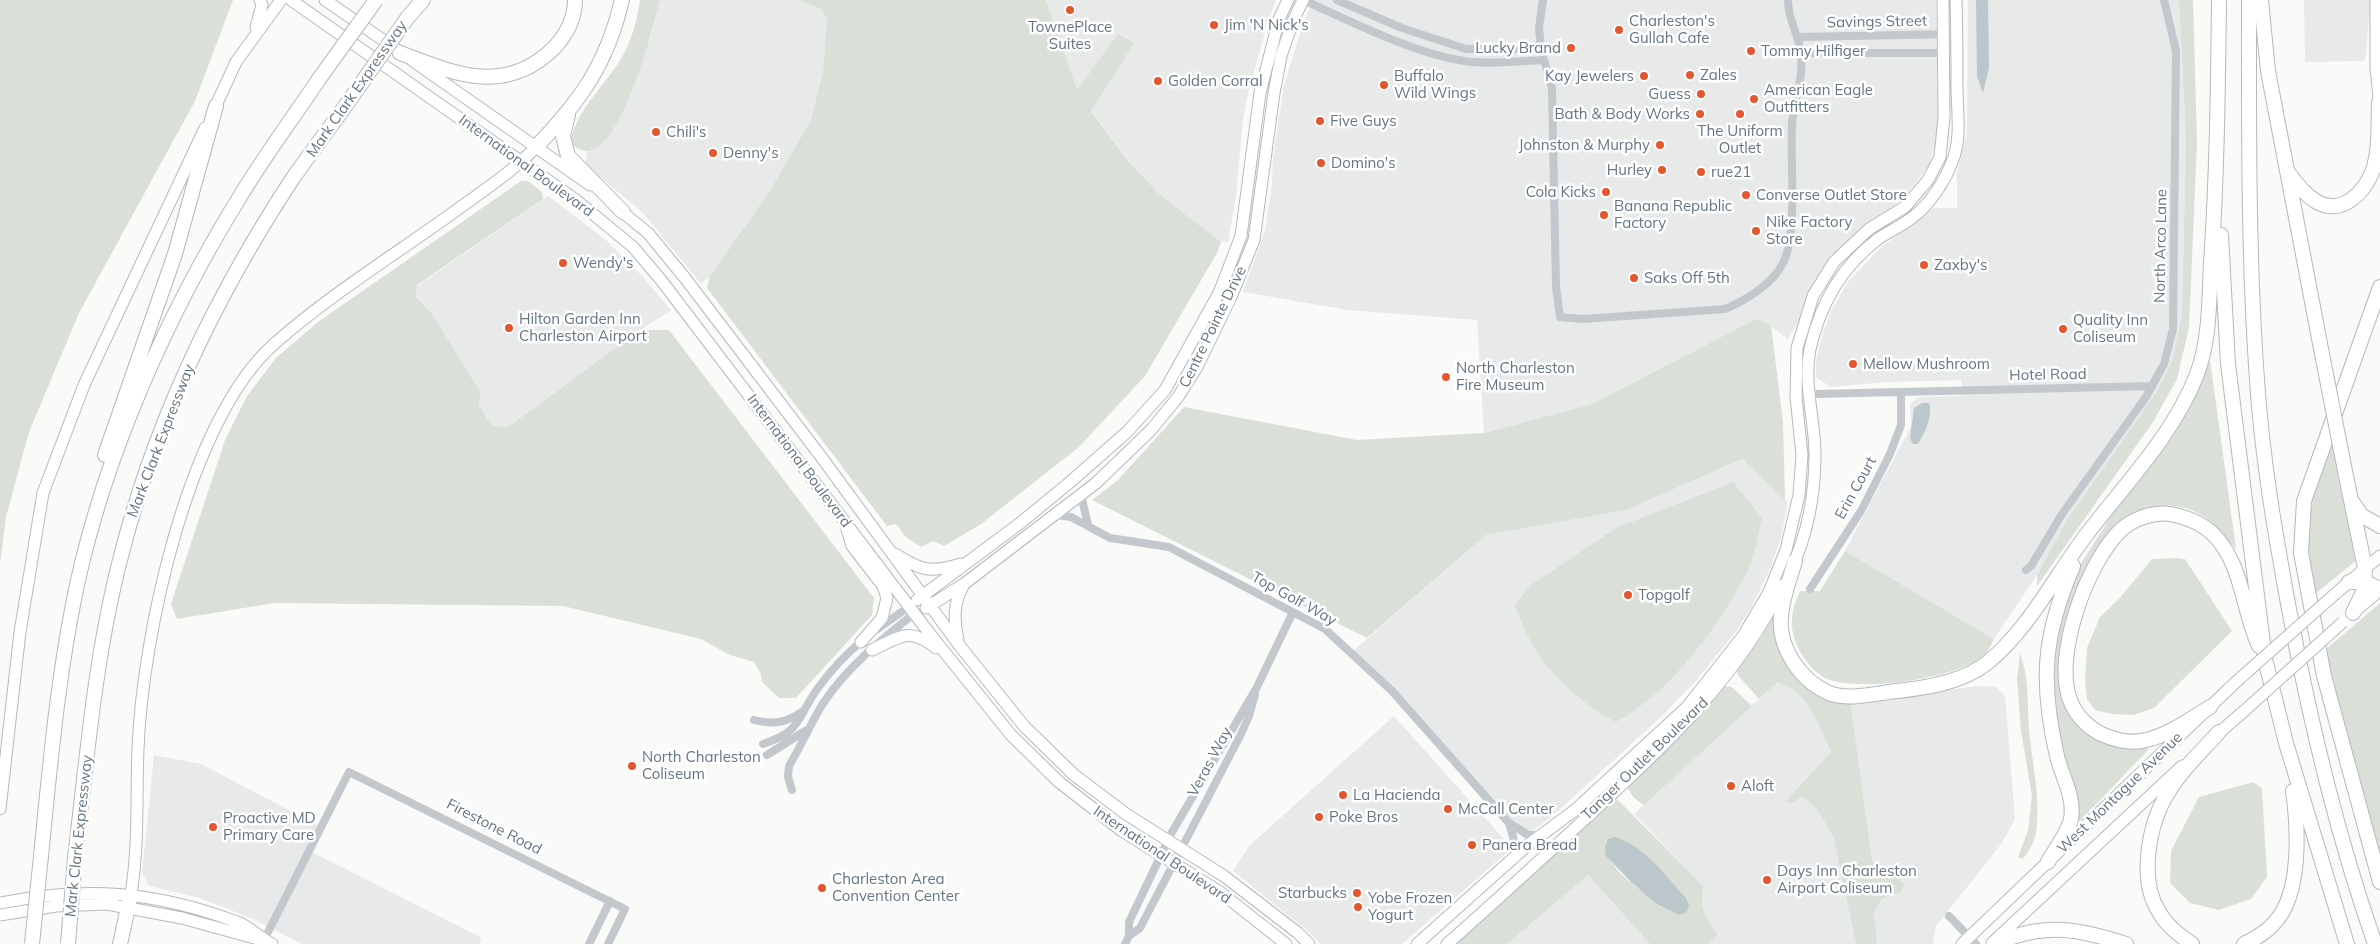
<!DOCTYPE html>
<html>
<head>
<meta charset="utf-8">
<style>
	body { margin:0 }
	canvas { display:block; background:#fafaf8 }
</style>
</head>
<body>
<canvas width="2380" height="944"></canvas>
<script>
const ctx = document.querySelector('canvas').getContext('2d');
ctx.lineJoin = 'round';
function fillPath(path, color) { ctx.fillStyle = color; ctx.fill(path, 'evenodd'); }
function strokePath(path, color, width, dash) { ctx.strokeStyle = color; ctx.lineWidth = width; ctx.lineCap = dash ? 'butt' : 'round'; ctx.setLineDash(dash || []); ctx.stroke(path); }
function label(font, color, halo, rows, align = 'center') {
  ctx.font = font + ' Mulish,sans-serif'; ctx.lineWidth = 5; ctx.setLineDash([]); ctx.textBaseline = 'middle'; ctx.strokeStyle = halo; ctx.fillStyle = color; for (const [text, x, y, turn = 0] of rows) {
    ctx.save(); ctx.translate(x, y); ctx.rotate((+turn || 0) * Math.PI / 180); ctx.textAlign = isNaN(turn) ? turn : align; if (halo) ctx.strokeText(text, 0, 0); ctx.fillText(text, 0, 0); ctx.restore();
  }
}
fillPath(new Path2D(`
	M660 0H800L821 9 827 18 823 71 811 120 769 192 710 276 701 284 643 213 585 164 587 151 596 148 650 40Z
	M1046 0H1276L1267 24 1247 98 1243 118 1236 197 1228 242H1221L1159 194 1132 166 1077 91Z
	M1313 0H1936L1938 131 1930 164 1903 199 1850 238 1788 339 1769 325 1756 319 1592 404 1484 433 1477 320 1348 310 1243 292 1265 231 1272 182 1273 158 1284 85 1303 24Z
	M1968 0H2179L2186 140 2182 315 2172 361 2159 388 2065 523 2037 575 1994 639 1845 551 1911 426 1910 404 1919 397 1962 396 1961 380 1887 382 1831 387 1816 377V362L1822 335 1831 311 1848 282 1878 250 1933 208H1957V173L1967 131Z
	M2304 0H2371L2365 61 2305 62Z
	M548 196 606 240 641 275 671 310 640 330 508 427 492 426 477 404 481 393 432 314 416 297 417 286Z
	M1742 459 1788 503 1781 538 1771 567 1752 606 1737 630 1697 680 1661 717 1558 811 1528 835 1509 823 1392 691 1351 653 1486 535 1626 510Z
	M1778 682 1791 686 1813 711 1831 752 1787 801 1791 804 1802 797 1816 808 1833 834 1856 944H1708L1718 935 1707 921 1701 898 1703 886 1634 814Z
	M1977 686 1997 687 2005 697 2015 819 2002 843 1936 926 1933 944H1877L1874 913 1882 899 1896 895 1899 879 1883 872 1872 860 1851 707 1856 702Z
	M1394 716 1512 848 1402 944H1321L1304 928 1233 871 1250 845Z
	M154 755 201 764 321 827 310 851 482 938 479 944H302L253 919 200 898 149 886 142 872Z
	M1588 875 1650 944H1507Z`), '#e8e9e9');
fillPath(new Path2D(`
	M0 0H233L195 101 79 313 29 432 6 517 0 564Z
	M640 0H660C653 29 622 149 587 151 584 151 579 149 576 148L571 140C577 110 603 87 619 62 631 43 637 22 640 0Z
	M800 0H1046L1077 90 1118 34 1134 43 1091 111 1128 161 1159 194 1221 242 1217 253 1145 376 1079 447 981 524 944 546 933 541 921 547 906 537 896 524 887 526 707 288 710 276 769 192 811 120 823 71 827 18 821 9Z
	M2179 0H2193L2197 143 2189 327 2177 379 2153 422 2037 586V575L2065 523 2159 388 2172 361 2182 315 2186 140Z
	M521 181H528L542 192 543 199 417 285 416 297 432 314 481 393 478 404 492 426 508 427 640 330H669L874 598 872 615 796 698H779L762 682 761 674 754 662 730 655 701 639 563 606 274 603 177 619 171 604 225 440 247 396 276 358 318 322Z
	M1756 319 1771 325 1783 422 1785 500 1742 459 1626 510 1486 535 1367 638 1092 500 1118 480 1184 407 1357 440 1484 433 1592 404Z
	M2210 360 2236 549C2226 539 2218 525 2205 517 2181 501 2147 502 2123 519 2084 546 2046 654 2063 698 2068 713 2076 721 2087 732 2102 747 2127 750 2147 745L2148 750 2080 821H2075L2077 796 2061 747 2052 706 2055 637 2078 568 2121 501 2179 426 2197 393Z
	M2330 434 2357 560 2315 594C2302 537 2312 488 2330 434Z
	M1733 482 1762 518C1758 535 1755 555 1748 570 1720 625 1671 692 1616 722 1568 696 1532 658 1515 605L1531 585 1616 528Z
	M1845 551 1994 639C1991 645 1989 650 1984 655 1959 679 1856 693 1825 678 1807 668 1790 641 1792 620 1792 610 1796 601 1800 591H1820Z
	M2175 558 2185 559 2232 631 2154 708 2133 715 2112 714 2095 710 2087 699 2085 680 2087 648 2100 617 2119 599 2152 559Z
	M2380 603V857L2356 783 2325 650Z
	M1778 604 1792 669 1856 702 1851 707 1872 860 1883 872 1899 879 1904 884 1901 892 1882 899 1874 913 1877 944H1856L1833 835 1816 808 1802 797 1791 804 1786 801 1831 752C1819 725 1808 692 1778 682L1759 699 1738 675 1737 671 1762 636Z
	M2020 653C2030 683 2027 700 2029 729 2032 764 2041 798 2036 833 2034 842 2029 853 2022 859L2018 857 2028 831 2032 796 2021 731 2017 679Z
	M1725 686 1732 687 1752 706 1644 805C1637 801 1627 792 1627 784L1697 718Z
	M2253 782 2262 788 2267 877 2251 899 2219 910 2190 903 2170 883 2171 851 2199 797Z
	M1615 797 1703 886C1699 906 1706 920 1718 935L1708 944H1650L1588 875 1507 944H1455ZM1605 847 1678 915C1657 904 1608 871 1605 847Z`), '#dadfd7');
fillPath(new Path2D(`
	M1976 0H1988L1989 68 1983 93 1977 76Z
	M1922 403H1929C1933 417 1925 432 1918 444H1913L1910 438 1914 408Z
	M1615 837C1647 848 1664 874 1686 898L1689 906 1686 913 1678 915 1654 902 1632 883 1606 856 1605 847 1608 839Z`), '#bbc7cb');
const secondary = new Path2D(`
	M291 0 576 200 633 247 661 280 930 634 1011 735 1059 782 1122 831 1220 892 1286 944
	M325 0 396 49
	M2376 0V69L2380 106
	M256 27 262 5 260 0
	M413 61 590 185
	M212 114 236 62 281 0
	M616 207 648 233 685 278 822 458 959 645 1024 726 1073 774 1126 814 1224 876 1298 933 1309 944
	M847 529 852 546 883 586 887 598 882 618 861 642
	M895 554C922 571 930 573 961 564
	M1791 569C1808 535 1815 492 1815 455 1815 420 1803 384 1810 349 1820 305 1842 266 1878 239 1889 231 1902 226 1913 217 1930 204 1945 181 1952 162 1962 138 1957 112 1957 87 1957 58 1957 29 1956 0
	M2335 594 2380 556
	M917 600 1019 524 1069 483 1127 432 1165 390 1219 293 1241 236 1260 93 1279 19 1288 0
	M926 608 964 584 1096 483 1151 430 1178 397 1197 367 1231 297 1254 240 1274 93 1281 56 1293 21 1303 0
	M2354 612 2380 590
	M958 640C954 620 953 604 963 586
	M872 650C900 637 909 626 936 648
	M2214 737 2243 712
	M0 809 20 632 43 493 84 385 205 128
	M131 894C139 844 136 799 138 749 142 638 188 420 274 344 333 292 401 251 465 204 490 186 515 169 536 147
	M0 903C86 886 154 891 237 922 249 926 260 938 272 944
	M0 915 56 906 107 904 182 918 258 939
	M1992 943 2182 766
	M1417 944 1528 845 1575 810 1687 707 1743 636 1769 592 1786 550 1799 495 1802 455 1796 397 1797 348 1813 296 1834 262 1869 229 1905 207 1928 180 1940 157 1944 117 1943 0
	M1447 944C1494 903 1539 861 1585 819 1662 748 1736 681 1783 585
	M1962 944 2237 681`);
const highway = new Path2D(`
	M2249 0C2249 127 2248 254 2257 380 2262 457 2275 533 2289 609 2310 722 2337 835 2375 944
	M2261 0 2268 71 2322 354
	M408 17 423 0
	M400 53C455 74 505 96 554 48 566 35 575 18 575 0
	M568 115 563 136 568 156 623 212
	M536 147C581 100 607 64 622 0
	M2288 172C2296 184 2305 195 2317 202 2342 216 2365 192 2373 170 2380 149 2378 124 2379 102
	M2221 235 2228 364 2265 659 2286 743 2347 944
	M2380 287 2304 501 2301 553 2324 676 2380 882
	M105 455 175 254 216 106
	M2345 471 2365 568 2364 590 2353 613
	M2354 504 2361 515 2380 526
	M1795 561C1790 579 1782 598 1781 617 1778 648 1801 681 1829 693 1849 701 1877 693 1897 691 1927 688 1963 682 1987 663 2030 628 2054 577 2087 534 2126 483 2174 434 2197 374 2210 340 2209 300 2211 264 2217 176 2218 88 2219 0
	M2349 582H2365L2380 589
	M2210 707C2190 719 2169 735 2146 740 2132 744 2119 741 2106 736 2090 730 2076 716 2070 700 2053 655 2088 560 2122 529 2137 516 2160 510 2179 516 2191 519 2202 524 2212 533 2243 563 2242 609 2259 646
	M41 856C50 765 58 674 77 585 106 451 169 311 241 195 265 155 293 118 319 79
	M75 858C87 758 95 657 120 560 154 424 216 295 293 178 312 151 332 125 351 98
	M2048 862C2055 849 2068 833 2071 819 2075 797 2062 777 2057 756 2040 682 2043 636 2073 566
	M120 944 131 894
	M1994 944C2044 922 2076 928 2126 944
	M2192 944C2179 935 2167 926 2159 912 2138 879 2149 822 2169 791 2182 769 2202 751 2219 732
	M2244 944C2256 938 2267 932 2275 922 2302 893 2298 827 2293 791`);
strokePath(secondary, '#b3babf', 13);
strokePath(highway, '#b4b9bd', 16);
strokePath(new Path2D(`
	M1303 0C1351 21 1412 53 1464 61 1489 65 1518 61 1544 60
	M1337 0 1402 28 1466 49H1541
	M1543 0 1539 28 1541 49 1552 88 1556 287 1560 317 1583 319 1725 309C1746 300 1773 284 1783 263 1798 234 1790 161 1792 126 1793 101 1804 80 1801 55 1799 33 1788 22 1788 0
	M1798 37 1957 34
	M1801 53H1957
	M1796 397 1816 394 2152 386
	M1081 495 1088 525
	M1055 515 1071 517 1110 538 1169 547 1325 629 1392 691 1509 823 1528 835H1542
	M2026 570 2031 566 2062 514 2146 397 2164 364 2173 329 2176 51 2164 0
	M1810 589 1861 511 1890 454 1901 425V392
	M876 630 910 606
	M754 720C773 725 788 723 804 710
	M763 744C803 731 796 718 818 688 831 670 846 654 863 640
	M767 755 805 731
	M792 790 788 777 789 766C801 746 810 725 822 705 845 669 882 639 915 613
	M1509 823 1518 854
	M1949 916 1976 944
	M1129 936V922L1172 832 1257 687 1293 612
	M263 942 349 772 625 909 608 944
	M589 944 610 901
	M1125 944 1129 936 1140 928 1241 734 1249 716 1255 695`), '#c3c8cc', 8);
strokePath(secondary, '#fff', 11);
strokePath(highway, '#fff', 14);
const secondaryBridge = new Path2D(`
	M2237 681 2335 594
	M2243 712 2343 622`);
const highwayBridge = new Path2D(`
	M319 79 376 0
	M351 98 408 17
	M2322 354 2345 471
	M32 944 41 856
	M68 944 75 858`);
strokePath(secondaryBridge, '#b3babf', 13, []);
strokePath(highwayBridge, '#b4b9bd', 16, []);
strokePath(secondaryBridge, '#fff', 11);
strokePath(highwayBridge, '#fff', 14);
for (const [x, y, r, color] of [
	[1070,10,5,"#e4572e"],
	[1214,25,5,"#e4572e"],
	[1619,30,5,"#e4572e"],
	[1571,48,5,"#e4572e"],
	[1751,51,5,"#e4572e"],
	[1690,75,5,"#e4572e"],
	[1644,76,5,"#e4572e"],
	[1158,81,5,"#e4572e"],
	[1384,85,5,"#e4572e"],
	[1701,94,5,"#e4572e"],
	[1754,99,5,"#e4572e"],
	[1700,114,5,"#e4572e"],
	[1740,114,5,"#e4572e"],
	[1320,121,5,"#e4572e"],
	[656,132,5,"#e4572e"],
	[1660,145,5,"#e4572e"],
	[713,153,5,"#e4572e"],
	[1321,163,5,"#e4572e"],
	[1662,170,5,"#e4572e"],
	[1701,172,5,"#e4572e"],
	[1606,192,5,"#e4572e"],
	[1746,195,5,"#e4572e"],
	[1604,215,5,"#e4572e"],
	[1756,231,5,"#e4572e"],
	[563,263,5,"#e4572e"],
	[1924,265,5,"#e4572e"],
	[1634,278,5,"#e4572e"],
	[509,328,5,"#e4572e"],
	[2063,329,5,"#e4572e"],
	[1853,364,5,"#e4572e"],
	[1446,377,5,"#e4572e"],
	[1628,595,5,"#e4572e"],
	[632,766,5,"#e4572e"],
	[1731,786,5,"#e4572e"],
	[1343,795,5,"#e4572e"],
	[1448,809,5,"#e4572e"],
	[1319,817,5,"#e4572e"],
	[213,827,5,"#e4572e"],
	[1472,845,5,"#e4572e"],
	[1767,880,5,"#e4572e"],
	[822,888,5,"#e4572e"],
	[1357,893,5,"#e4572e"],
	[1358,907,5,"#e4572e"]
]) { const dot = new Path2D(); dot.arc(x, y, r, 0, 2 * Math.PI); ctx.fillStyle = color; ctx.fill(dot); strokePath(dot, '#fff', 2); }
label('15px', '#657683', '#fff', [
	["Charleston's",1629,21],
	["Gullah Cafe",1629,38],
	["Jim 'N Nick's",1224,25],
	["TownePlace",1070,27,"center"],
	["Suites",1070,44,"center"],
	["Lucky Brand",1561,48,"right"],
	["Tommy Hilfiger",1761,51],
	["Zales",1700,75],
	["Buffalo",1394,76],
	["Wild Wings",1394,93],
	["Kay Jewelers",1634,76,"right"],
	["Golden Corral",1168,81],
	["American Eagle",1764,90],
	["Outfitters",1764,107],
	["Guess",1691,94,"right"],
	["Bath & Body Works",1690,114,"right"],
	["Five Guys",1330,121],
	["The Uniform",1740,131,"center"],
	["Outlet",1740,148,"center"],
	["Chili's",666,132],
	["Johnston & Murphy",1650,145,"right"],
	["Denny's",723,153],
	["Domino's",1331,163],
	["Hurley",1652,170,"right"],
	["rue21",1711,172],
	["Cola Kicks",1596,192,"right"],
	["Converse Outlet Store",1756,195],
	["Banana Republic",1614,206],
	["Factory",1614,223],
	["Nike Factory",1766,222],
	["Store",1766,239],
	["Wendy's",573,263],
	["Zaxby's",1934,265],
	["Saks Off 5th",1644,278],
	["Hilton Garden Inn",519,319],
	["Charleston Airport",519,336],
	["Quality Inn",2073,320],
	["Coliseum",2073,337],
	["Mellow Mushroom",1863,364],
	["North Charleston",1456,368],
	["Fire Museum",1456,385],
	["Topgolf",1638,595],
	["North Charleston",642,757],
	["Coliseum",642,774],
	["Aloft",1741,786],
	["La Hacienda",1353,795],
	["McCall Center",1458,809],
	["Poke Bros",1329,817],
	["Proactive MD",223,818],
	["Primary Care",223,835],
	["Panera Bread",1482,845],
	["Days Inn Charleston",1777,871],
	["Airport Coliseum",1777,888],
	["Charleston Area",832,879],
	["Convention Center",832,896],
	["Starbucks",1347,893,"right"],
	["Yobe Frozen",1368,898],
	["Yogurt",1368,915]
], 'left');
label('15px', '#657683', '#fff', [
	["Savings Street",1877,22,-1],
	["Mark Clark Expressway",357,89,-55],
	["International Boulevard",526,166,36],
	["North Arco Lane",2161,246,-89],
	["Centre Pointe Drive",1213,327,-64],
	["Hotel Road",2048,375,-1],
	["Mark Clark Expressway",161,441,-69],
	["International Boulevard",799,461,53],
	["Erin Court",1856,488,-61],
	["Top Golf Way",1294,599,29],
	["Tanger Outlet Boulevard",1645,759,-44],
	["Veras Way",1210,762,-62],
	["West Montague Avenue",2120,793,-44],
	["Firestone Road",494,827,27],
	["Mark Clark Expressway",79,836,-84],
	["International Boulevard",1162,855,34]
]);
</script>
</body>
</html>
